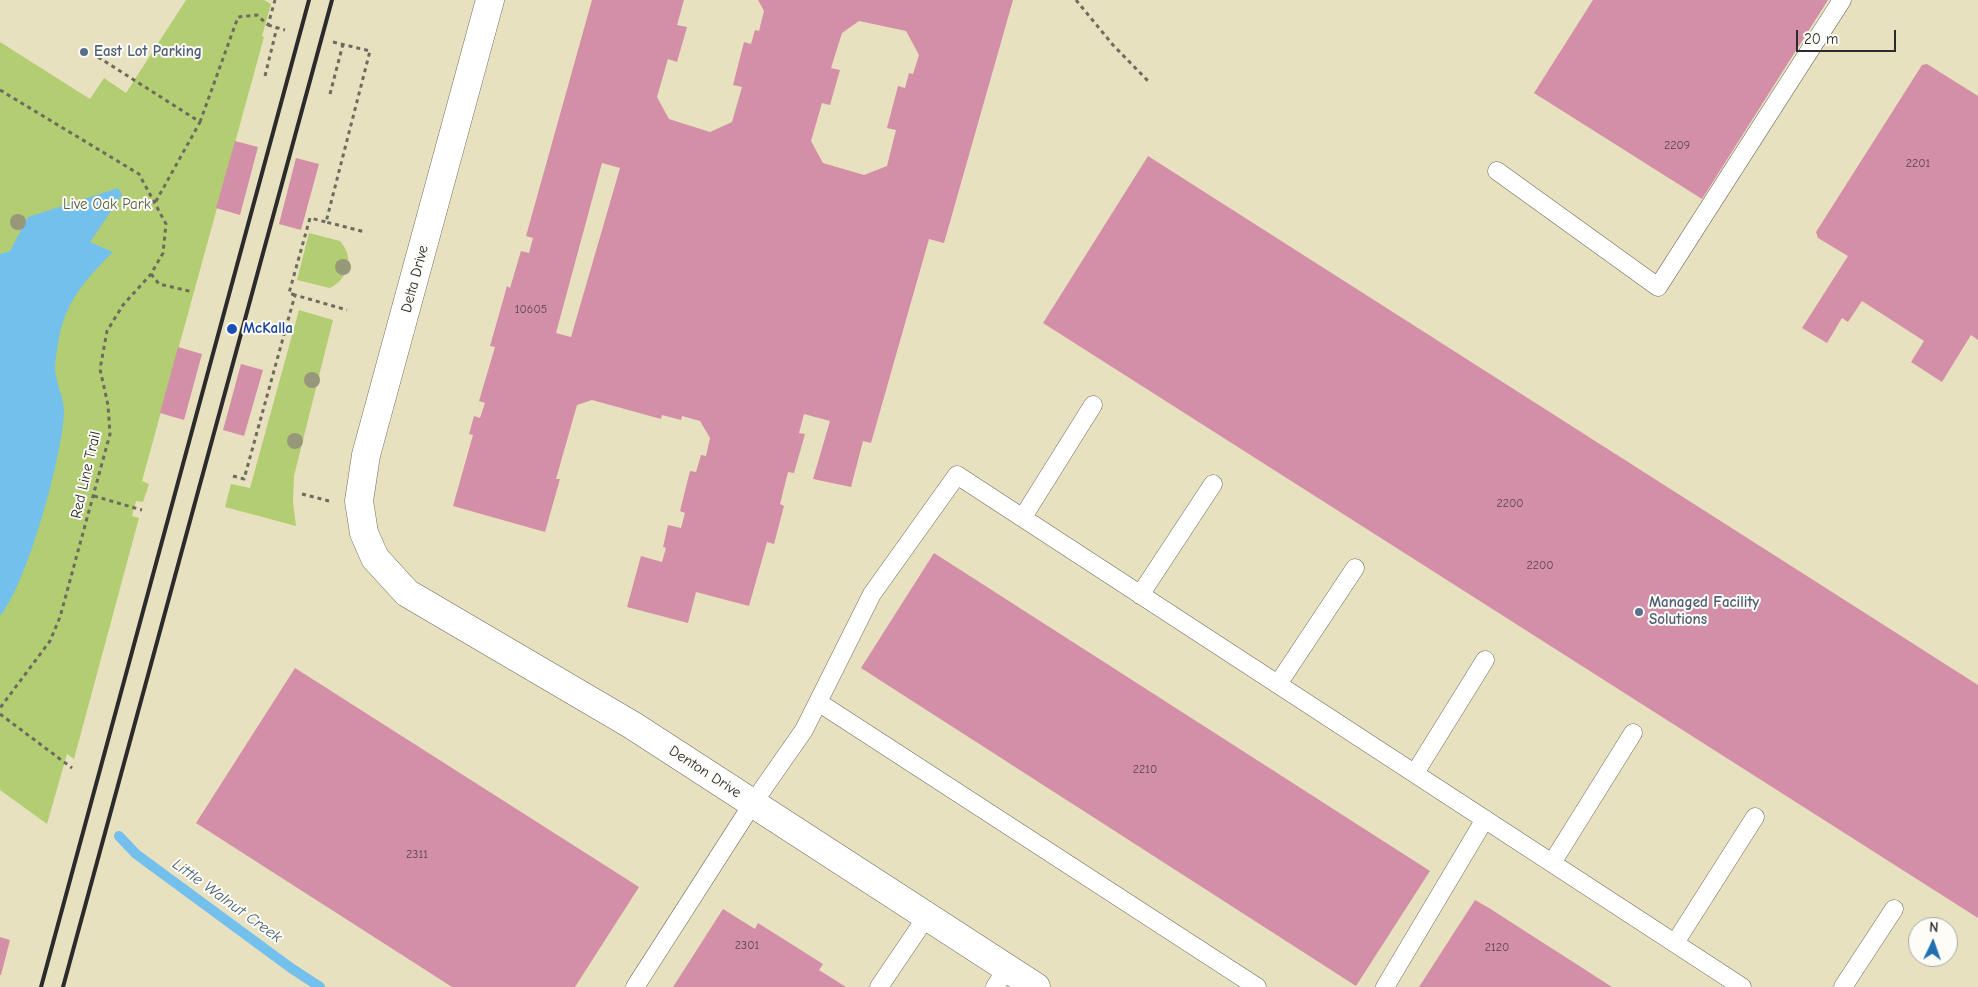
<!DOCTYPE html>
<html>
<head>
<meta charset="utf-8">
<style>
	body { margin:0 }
	#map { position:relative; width:1978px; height:987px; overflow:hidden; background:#e8e1bf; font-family:"Comic Neue",sans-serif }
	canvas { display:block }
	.north { position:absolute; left:1908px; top:917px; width:50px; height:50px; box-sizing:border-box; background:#fdfcf7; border:1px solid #a9a8a5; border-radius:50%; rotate:3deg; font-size:14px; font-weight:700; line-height:20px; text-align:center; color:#2b2b2b }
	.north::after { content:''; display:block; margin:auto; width:18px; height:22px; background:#1f6fb2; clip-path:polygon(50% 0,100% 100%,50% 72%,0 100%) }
	.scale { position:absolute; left:1796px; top:30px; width:100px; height:22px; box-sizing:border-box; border:2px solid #2b2b2b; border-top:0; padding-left:6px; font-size:15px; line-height:18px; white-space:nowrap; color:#2b2b2b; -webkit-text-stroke:4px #fdfcf7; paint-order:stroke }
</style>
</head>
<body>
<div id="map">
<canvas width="1978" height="987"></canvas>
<div class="north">N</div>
<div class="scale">20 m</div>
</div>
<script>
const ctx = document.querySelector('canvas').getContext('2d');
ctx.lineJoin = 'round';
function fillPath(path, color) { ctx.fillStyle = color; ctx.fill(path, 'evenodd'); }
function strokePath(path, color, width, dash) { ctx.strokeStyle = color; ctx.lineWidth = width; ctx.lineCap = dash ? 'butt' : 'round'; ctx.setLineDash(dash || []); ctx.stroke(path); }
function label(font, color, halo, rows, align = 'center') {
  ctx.font = font + ' "Comic Neue",sans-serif'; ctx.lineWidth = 4; ctx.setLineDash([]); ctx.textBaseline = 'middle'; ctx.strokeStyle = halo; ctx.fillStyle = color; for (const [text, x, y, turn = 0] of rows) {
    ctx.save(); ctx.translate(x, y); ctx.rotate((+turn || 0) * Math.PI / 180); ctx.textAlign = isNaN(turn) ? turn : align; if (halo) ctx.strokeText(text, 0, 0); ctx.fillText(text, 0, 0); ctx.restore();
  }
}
fillPath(new Path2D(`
	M186 0H264L271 4 262 36 264 37 142 481 149 484 143 502 136 501 132 516 139 518 74 759 67 754 47 824 0 790V42L90 99 104 78 126 93Z
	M309 233 340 241C355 258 349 278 330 288L297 280Z
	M299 310 333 320 294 476 293 502 296 526 225 507 231 484 250 488Z`), '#b3cd73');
fillPath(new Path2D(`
	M118 188 122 195 90 242 113 252C84 281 64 303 58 344 57 351 55 360 55 367 55 382 64 397 64 411 63 455 27 584 0 616V254L10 251 28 217Z`), '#73c0ed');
strokePath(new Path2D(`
	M119 836 136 854 291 968 320 987`), '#73c0ed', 10);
fillPath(new Path2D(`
	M592 0H684L677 25 687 27 677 62 668 59 657 97 669 119 710 132 732 122 742 87 733 85 744 42 751 44 755 30 759 31 764 11 758 0H1013L944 243 929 239 871 443 863 441 851 487 813 479 830 421 804 414 799 433 805 434 794 473 788 472 780 504 784 506 774 544 767 542 749 606 696 592 688 623 627 607 641 556 662 562 666 548 663 547 668 525 681 528 685 513 680 511 690 471 696 472 701 455 706 456 710 438 700 421 682 416 681 420 662 415 661 419 592 400 577 405 556 479H560L545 532 453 506 473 435 469 434 474 416 480 418 485 403 479 401 495 347 490 346 507 286 510 288 521 251 529 253 533 238 526 236ZM859 21 906 31 919 55 913 74 909 73 905 88 898 86 887 128 896 130 887 166 864 175 823 163 811 141 822 103 830 105 840 70 831 68 842 33ZM602 163 620 168 571 337 556 333Z
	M1593 0H1828L1702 199 1534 93Z
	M1927 64 1978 96V340L1971 335 1942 382 1911 362 1924 341 1862 301 1848 322 1842 318 1827 343 1802 328 1848 256 1818 238 1816 232 1922 65Z
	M235 141 258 147 240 215 216 208Z
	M1148 156 1978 685V918L1043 323Z
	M296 158 319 164 301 230 279 224Z
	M178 347 202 354 184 420 160 413Z
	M241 364 263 370 244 436 223 430Z
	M934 553 1430 871 1356 986 861 668Z
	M295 668 639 887 575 987H452L196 823Z
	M1475 900 1489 908 1612 987H1419Z
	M723 909 755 929 758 923 823 964 819 970 846 987H673Z
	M0 937 10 940 1 975H0Z`), '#d38fa8');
const service = new Path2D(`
	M1497 171 1658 287 1842 0
	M1023 517 1093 405
	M1140 595 1213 484
	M1278 684 1355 568
	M818 702 1257 987
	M1415 773 1485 660
	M1552 863 1633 733
	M1675 943 1755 817
	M635 987 753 803 804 730 872 594 957 475 1742 987
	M879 987 927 916
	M995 987 1007 968
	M1385 987 1485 819
	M1843 987 1894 909`);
const minor = new Path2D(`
	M490 0 366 455 359 501 364 533 375 558 407 593 632 725 1036 987`);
strokePath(service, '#6d6b5f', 19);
strokePath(minor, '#6d6b5f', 29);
strokePath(new Path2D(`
	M1076 0 1113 45 1150 83
	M268 25 285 30
	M333 42 370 51 326 222 365 232
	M98 57 200 122 155 203
	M265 76 277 27
	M0 90 139 174 166 224 163 253 151 274 123 305 107 331 100 369 108 405 110 434 60 617 50 641 0 708
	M330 94 343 44
	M200 122 238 17 257 15 268 25 275 0
	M151 274 159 284 193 292
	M295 295 289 293 310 218 326 222
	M233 476 244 479 295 295 347 310
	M302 494 329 501
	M94 496 142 510
	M0 714 72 768`), '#6d6b5f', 3, [4, 4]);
strokePath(service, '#fff', 18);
strokePath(minor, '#fff', 28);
strokePath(new Path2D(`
	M41 987 309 0
	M63 987 332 0`), '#2b2b2b', 4);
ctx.fillStyle = '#97987a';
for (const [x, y] of [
	[18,222],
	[343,267],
	[312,380],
	[295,441]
]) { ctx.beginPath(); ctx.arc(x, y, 8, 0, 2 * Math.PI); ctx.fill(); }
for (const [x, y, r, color] of [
	[84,52,5,"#5c6f8a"],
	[232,329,6,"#1a4fb4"],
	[1639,612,5,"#5c6f8a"]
]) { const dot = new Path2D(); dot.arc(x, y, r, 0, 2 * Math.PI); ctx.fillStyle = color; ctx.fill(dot); strokePath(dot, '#fdfcf7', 2); }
label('12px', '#55444a', null, [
	["2209",1677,146],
	["2201",1918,164],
	["10605",531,310],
	["2200",1510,504],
	["2200",1540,566],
	["2210",1145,770],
	["2311",417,855],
	["2301",747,946],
	["2120",1497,948]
]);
label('bold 15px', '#4e5e75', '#fdfcf7', [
	["East Lot Parking",94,52],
	["Managed Facility",1649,603],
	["Solutions",1649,620]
], 'left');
label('15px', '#545c41', '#fdfcf7', [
	["Live Oak Park",107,205]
]);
label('15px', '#2b2b2b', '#fdfcf7', [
	["Delta Drive",415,279,-75],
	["Red Line Trail",86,475,-77],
	["Denton Drive",705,772,33]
]);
label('bold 15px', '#164399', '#fdfcf7', [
	["McKalla",243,329]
], 'left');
label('italic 16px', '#445f6f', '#fdfcf7', [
	["Little Walnut Creek",227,901,36]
]);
</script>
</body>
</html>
